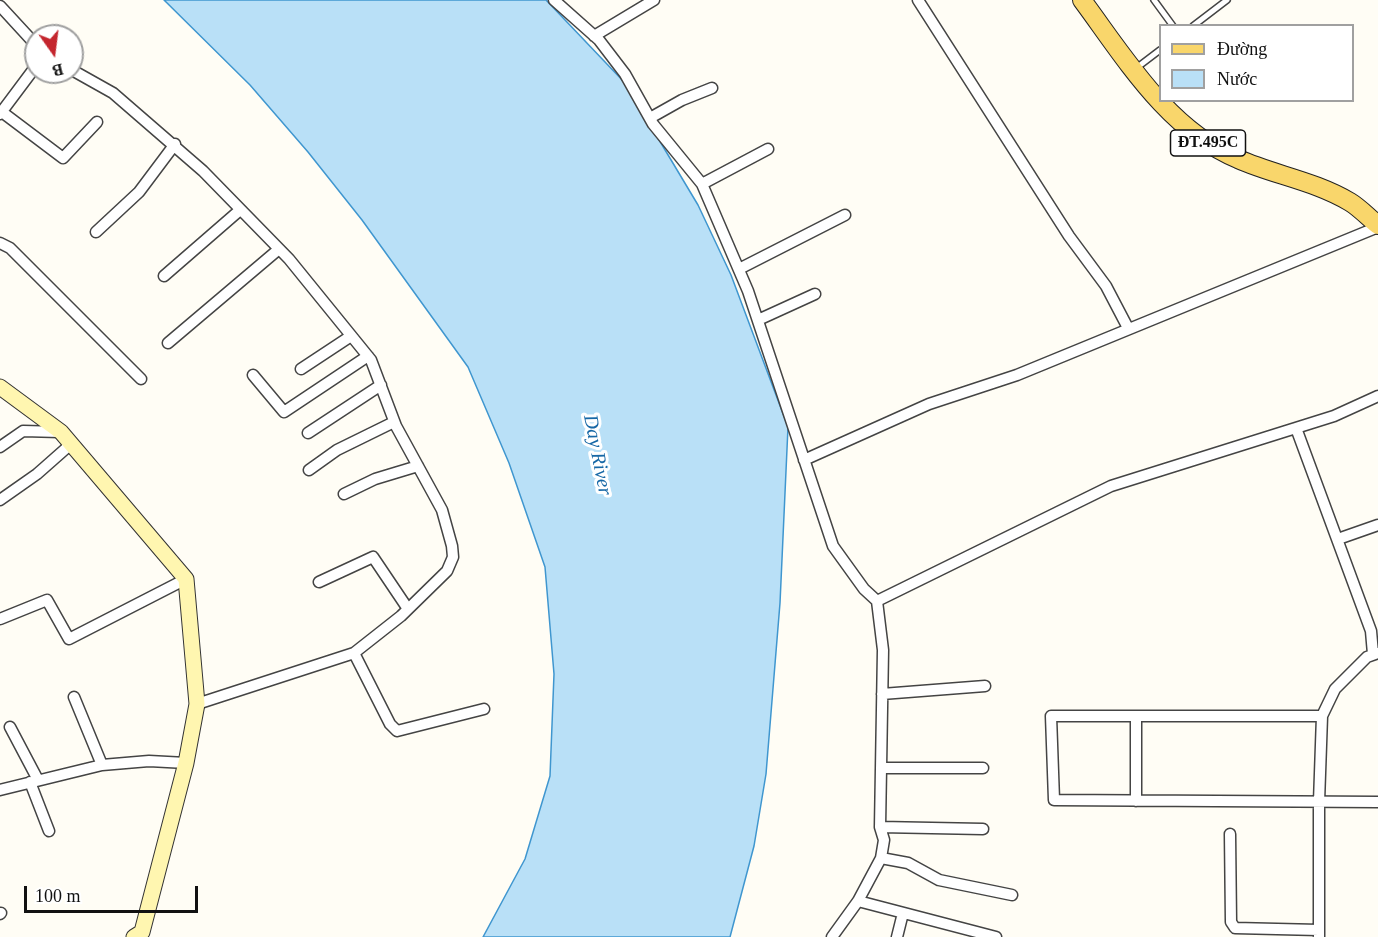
<!DOCTYPE html>
<html>
<head>
<meta charset="utf-8">
<style>
	body { margin:0 }
	#map { position:relative; width:1378px; height:937px; overflow:hidden; background:#fffdf5; font-family:"Times New Roman",serif }
	canvas { display:block }
	.legend { position:absolute; left:1159px; top:24px; width:195px; height:78px; box-sizing:border-box; background:#fff; border:2px solid #a0a0a0; margin:0; padding:8px 10px; list-style:none; font-size:18px; color:#111 }
	.legend li { display:flex; align-items:center; gap:12px; height:30px }
	.legend b { width:30px; border:2px solid #a0a0a0 }
	.north { position:absolute; left:24px; top:24px; width:60px; height:60px; box-sizing:border-box; background:#fff; border:2px solid #a0a0a0; border-radius:50%; rotate:166deg; font-size:16px; font-weight:700; line-height:24px; text-align:center; color:#111 }
	.north::after { content:''; display:block; margin:auto; width:21px; height:27px; background:#c4262e; clip-path:polygon(50% 0,100% 100%,50% 72%,0 100%) }
	.scale { position:absolute; left:24px; top:886px; width:174px; height:27px; box-sizing:border-box; border:3px solid #111; border-top:0; padding-left:8px; font-size:18px; line-height:21px; white-space:nowrap; color:#111; -webkit-text-stroke:4px #fff; paint-order:stroke }
</style>
</head>
<body>
<div id="map">
<canvas width="1378" height="937"></canvas>
<ul class="legend">
<li><b style="height:8px;background:#f9d66b"></b>Đường</li>
<li><b style="height:16px;background:#b9e0f7"></b>Nước</li>
</ul>
<div class="north">B</div>
<div class="scale">100 m</div>
</div>
<script>
const ctx = document.querySelector('canvas').getContext('2d');
ctx.lineJoin = 'round';
function fillPath(path, color) { ctx.fillStyle = color; ctx.fill(path, 'evenodd'); }
function strokePath(path, color, width, dash) { ctx.strokeStyle = color; ctx.lineWidth = width; ctx.lineCap = dash ? 'butt' : 'round'; ctx.setLineDash(dash || []); ctx.stroke(path); }
function label(font, color, halo, rows, align = 'center') {
  ctx.font = font + ' "Times New Roman",serif'; ctx.lineWidth = 6; ctx.setLineDash([]); ctx.textBaseline = 'middle'; ctx.strokeStyle = halo; ctx.fillStyle = color; for (const [text, x, y, turn = 0] of rows) {
    ctx.save(); ctx.translate(x, y); ctx.rotate((+turn || 0) * Math.PI / 180); ctx.textAlign = isNaN(turn) ? turn : align; if (halo) ctx.strokeText(text, 0, 0); ctx.fillText(text, 0, 0); ctx.restore();
  }
}
const water = new Path2D(`
	M164 0H546L625 83 698 205 731 275 788 427 780 603 766 774 754 846 730 937H483L525 859 550 776 554 674 545 567 509 463 468 367 362 220 308 152 250 85Z`);
fillPath(water, '#b9e0f7');
strokePath(water, '#3f96cf', 1.5);
const service = new Path2D(`
	M1154 0 1173 26
	M1193 26 1227 0
	M1135 69 1160 50`);
const minor = new Path2D(`
	M554 0 599 40 625 74 653 124 702 184 748 291 833 546 864 589 877 601 883 650 880 827 884 840 881 858 858 901 832 937
	M918 0 1069 236 1106 286 1128 328
	M0 6 36 45
	M594 36 654 0
	M72 70 113 93 203 171 289 259 371 360 396 426 442 510 452 546 453 557 447 571 401 616 354 653 197 704
	M2 112 63 158 97 122
	M0 114 36 66
	M650 118 682 100 712 88
	M702 184 768 149
	M96 232 139 192 175 144
	M0 243 10 248 141 379
	M739 269 845 215
	M164 276 240 210
	M758 320 815 294
	M168 343 279 249
	M301 369 351 336
	M253 375 284 412 368 356
	M1296 428 1371 631 1373 654
	M308 433 381 385
	M0 447 23 431 60 432
	M804 460 929 404 1017 375 1378 227
	M309 470 337 450 394 422
	M344 494 375 479 418 466
	M0 500 37 474 71 444
	M1338 539 1378 525
	M319 582 373 557 408 609
	M877 601 1111 486 1334 416 1378 396
	M0 619 47 600 69 639 186 579
	M354 653 390 724 397 731 484 709
	M882 694 985 686
	M74 697 102 765
	M1136 716V801
	M1322 716H1051L1054 800 1378 802
	M10 727 38 780
	M881 768H983
	M30 782 49 831
	M0 790 102 765 149 761 186 763
	M880 827 983 829
	M1230 834 1231 922 1235 928 1319 930
	M881 858 908 863 939 880 1012 895
	M858 901 996 937
	M0 914 1 913
	M897 937 903 913
	M1319 937V802L1322 716 1335 689 1367 657 1378 653`);
const secondary = new Path2D(`
	M0 387 61 432 186 579 197 704 186 763 142 932 134 937`);
const primary = new Path2D(`
	M1082 0C1125 58 1168 130 1238 159 1274 175 1315 181 1350 202 1360 208 1369 218 1378 225`);
strokePath(service, '#444', 8);
strokePath(minor, '#444', 13);
strokePath(secondary, '#333', 17);
strokePath(primary, '#222', 20);
strokePath(service, '#fff', 5);
strokePath(minor, '#fff', 10);
strokePath(secondary, '#fff6b0', 15);
strokePath(primary, '#f9d66b', 18);
for (const [x, y, w] of [
	[1208,143,75]
]) { const box = new Path2D(); box.roundRect(x - w / 2, y - 13, w, 26, 4.5); ctx.fillStyle = '#fff'; ctx.fill(box); strokePath(box, '#111', 1.5); }
label('bold 16px', '#111', null, [
	["ĐT.495C",1208,143]
]);
label('italic 20px', '#1768a6', '#fff', [
	["Day River",597,455,79]
]);
</script>
</body>
</html>
